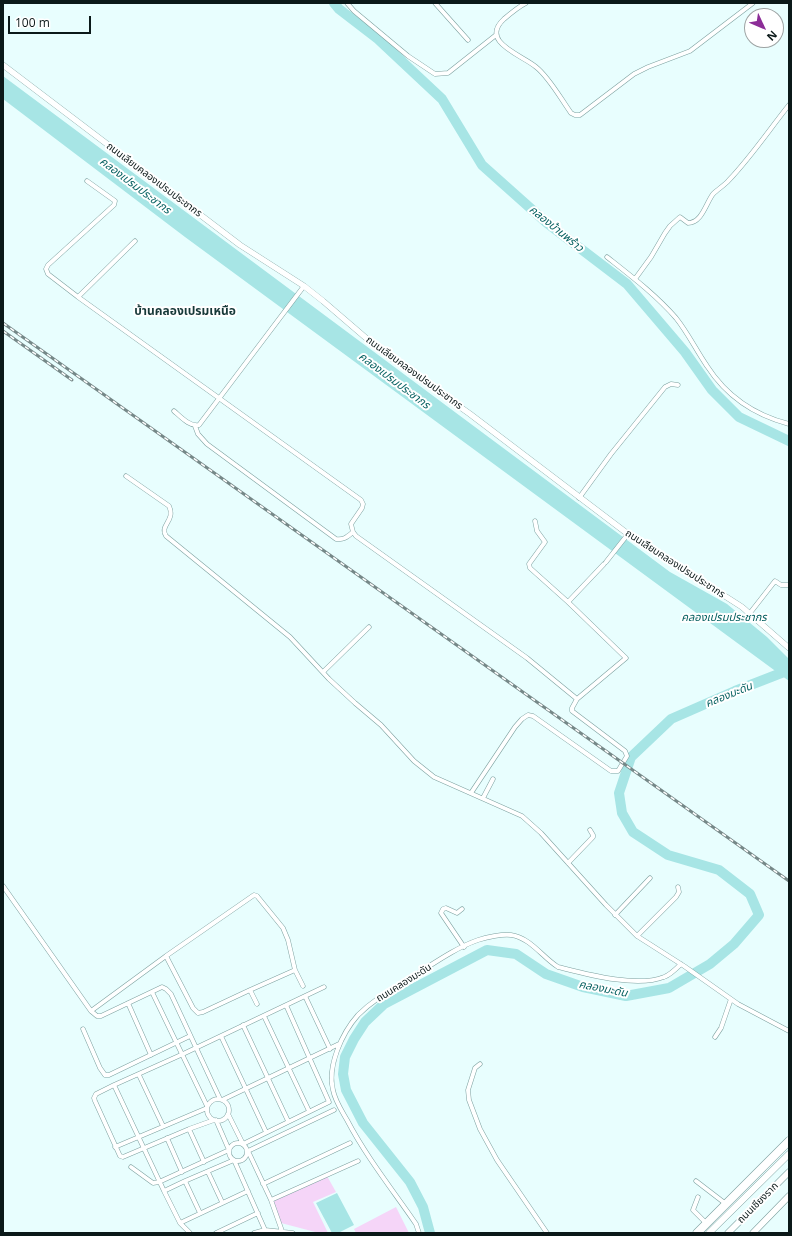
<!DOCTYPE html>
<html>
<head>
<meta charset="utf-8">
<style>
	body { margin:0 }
	#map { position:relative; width:792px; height:1236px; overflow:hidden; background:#e8fefe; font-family:"Open Sans",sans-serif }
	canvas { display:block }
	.frame { position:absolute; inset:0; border:4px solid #0b1919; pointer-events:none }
	.north { position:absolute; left:744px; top:8px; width:40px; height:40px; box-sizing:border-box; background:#fff; border:1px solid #9da3a3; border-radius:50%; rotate:134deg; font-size:11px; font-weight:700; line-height:16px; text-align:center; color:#0b1919 }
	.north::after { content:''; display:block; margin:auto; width:14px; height:18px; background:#8c2d97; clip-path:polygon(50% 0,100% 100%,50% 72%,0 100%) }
	.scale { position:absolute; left:8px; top:16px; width:83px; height:18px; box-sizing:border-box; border:2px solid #0b1919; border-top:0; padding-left:5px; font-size:12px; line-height:14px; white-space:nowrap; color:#0b1919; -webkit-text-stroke:3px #fff; paint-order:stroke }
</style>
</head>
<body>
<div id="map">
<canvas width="792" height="1236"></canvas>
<div class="frame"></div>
<div class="north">N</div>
<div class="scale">100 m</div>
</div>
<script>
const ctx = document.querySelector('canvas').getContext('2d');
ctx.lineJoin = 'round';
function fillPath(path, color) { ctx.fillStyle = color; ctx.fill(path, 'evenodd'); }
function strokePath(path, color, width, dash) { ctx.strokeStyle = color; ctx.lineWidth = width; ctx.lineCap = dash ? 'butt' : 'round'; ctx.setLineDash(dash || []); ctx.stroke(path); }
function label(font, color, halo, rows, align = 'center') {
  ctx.font = font + ' "Open Sans","Noto Sans Thai",sans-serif'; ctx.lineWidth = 4; ctx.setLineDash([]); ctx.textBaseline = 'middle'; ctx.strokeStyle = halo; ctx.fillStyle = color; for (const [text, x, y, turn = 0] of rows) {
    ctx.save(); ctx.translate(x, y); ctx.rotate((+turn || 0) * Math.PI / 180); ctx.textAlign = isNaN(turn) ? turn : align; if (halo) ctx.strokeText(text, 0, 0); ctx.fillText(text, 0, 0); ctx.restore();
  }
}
fillPath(new Path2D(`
	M327 1176 336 1192 313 1202 328 1233H319L281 1223 273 1200Z
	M396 1207 409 1233H356L354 1229Z`), '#f5d5f8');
fillPath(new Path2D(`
	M3 76 670 572 727 604 767 637 789 659V681L185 237 3 99Z
	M337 1193 354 1225 338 1233H332L316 1203Z`), '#a7e5e5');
strokePath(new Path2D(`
	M334 3 339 9 378 39 442 99 482 165 547 223 627 284 685 352 712 390 739 417 789 441
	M430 1233 423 1207 410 1182 363 1123 346 1090 343 1074 345 1057 354 1039 365 1022 384 1004 487 950 516 954 546 974 583 987 626 996 669 988 710 964 734 944 759 915 750 894 719 870 668 855 633 832 622 813 619 793 631 757 671 719 735 691 789 670`), '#a7e5e5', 10);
const minor = new Path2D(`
	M347 3 354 11 408 56 435 74 448 73 496 35
	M435 3 468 40
	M526 3C518 7 511 13 504 19 479 42 522 55 536 67 549 77 561 99 571 113L575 115H580L634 74 648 67 690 51 753 3
	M87 181 115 201 114 205 48 265 46 269 48 274 78 297 361 500 363 504 362 508 351 524 353 532 356 536 527 658 577 699
	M607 257C631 276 656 295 676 318 688 333 696 350 707 366 727 397 754 415 789 424
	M635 279 651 257 665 233 670 226 680 217 688 223C702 223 706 203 713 194 718 189 725 185 729 180 751 157 769 130 789 105
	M78 297 135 241
	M174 411C181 417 190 427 199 425L304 286
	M195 426 198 434 207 444 336 539C344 540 347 537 353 532
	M126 476 169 506C176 521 159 525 166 536L290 637 329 679 355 703 381 725 414 761 434 777 522 816 541 833 606 905 637 936 684 966 738 1004 789 1031
	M579 498 611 454 665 387 671 384 678 385
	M535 521 537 531 545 542 529 564 530 568 568 602
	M606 562 628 534
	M750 613 775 581 781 585H789
	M323 672 369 627
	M471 793 515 727 522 719 528 715 533 716 611 771H618L627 756 625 751 572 711V708L577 699 626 658 568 602 604 564
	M483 798 493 779
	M568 863 593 837V835L590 830
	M3 886 91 1011 97 1016H101L162 987 166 989 171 994 220 1099
	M462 909 457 913 446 908 443 909 441 913 464 947
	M615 915 650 878
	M637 936 676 897 679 892 678 887
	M295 970 303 986
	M250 990 295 970 288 940 283 928 257 896 254 895 166 956 193 1008 198 1013 203 1012 250 990 257 1004
	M152 992 207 1106
	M305 996 330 1049
	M128 1003 151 1055
	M91 1011 166 956
	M264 1016 309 1111
	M243 1025 288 1121
	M83 1029 100 1068 105 1075H109L190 1036
	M221 1036 266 1132
	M715 1037 721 1028 731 999
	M480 1064 475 1068 468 1090 469 1100 480 1129 497 1160 547 1233
	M139 1075 163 1126
	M114 1085 164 1191 180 1223 190 1233
	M207 1110a11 11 0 1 1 22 0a11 11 0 1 1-22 0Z
	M222 1100 339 1044
	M228 1114 243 1144 329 1102 286 1005
	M214 1120 189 1129 123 1157 120 1156 95 1101 94 1098 96 1094 114 1085 183 1054 324 987
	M189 1129 204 1162
	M167 1138 182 1172
	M229 1152a9 9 0 1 1 18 0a9 9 0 1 1-18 0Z
	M115 1147 207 1108
	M131 1167 153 1183 159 1182 229 1150 216 1120
	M208 1172 222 1202
	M185 1181 200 1213
	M696 1181 726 1204
	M263 1184 350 1143
	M164 1191 185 1181 234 1160 265 1230
	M698 1197 693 1210 706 1223
	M271 1200 358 1161
	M180 1223 248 1191
	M282 1231 271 1200 248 1151 334 1110
	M216 1233 258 1213
	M254 1233 265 1230 293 1233
	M419 1233 416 1224C392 1189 367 1158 347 1120 342 1111 335 1101 333 1090 327 1066 342 1033 358 1015 374 999 393 989 412 977 433 964 455 948 478 940 487 937 502 934 511 935 531 938 542 957 558 967 586 974 636 988 664 977 670 975 676 969 681 964`);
const tertiary = new Path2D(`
	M3 65 240 245 304 286 323 301 380 350 470 414 628 534 742 607 789 648`);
const secondary = new Path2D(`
	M709 1233 789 1154
	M728 1233 789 1172
	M753 1233 789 1196`);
const motorway = new Path2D(`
	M697 1233 789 1141`);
strokePath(minor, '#7ca09f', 5);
strokePath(tertiary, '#7ca09f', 6);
strokePath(secondary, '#7ca09f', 7);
strokePath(motorway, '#7ca09f', 9);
strokePath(minor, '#fff', 4);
strokePath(tertiary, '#fff', 5.5);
strokePath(secondary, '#fff', 6);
strokePath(motorway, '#fff', 8);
const rail = new Path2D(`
	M3 323 789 881
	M3 331 72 380`);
strokePath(rail, '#768888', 3);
strokePath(rail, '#fff', 1.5, [4.5]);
label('10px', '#0b1919', '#fff', [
	["ถนนเลียบคลองเปรมประชากร",154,180,37],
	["ถนนเลียบคลองเปรมประชากร",414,373,36],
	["ถนนเลียบคลองเปรมประชากร",675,564,33],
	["ถนนคลองมะดัน",404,983,-32],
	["ถนนเชียงราก",758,1203,-45]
]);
label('italic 11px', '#076161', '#fff', [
	["คลองเปรมประชากร",135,186,37],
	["คลองบ้านพร้าว",556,229,39],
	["คลองเปรมประชากร",394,381,37],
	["คลองเปรมประชากร",724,618],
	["คลองมะดัน",729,695,-22],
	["คลองมะดัน",603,989,11]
]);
label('bold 12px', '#173939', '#fff', [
	["บ้านคลองเปรมเหนือ",185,312]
]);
</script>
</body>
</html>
